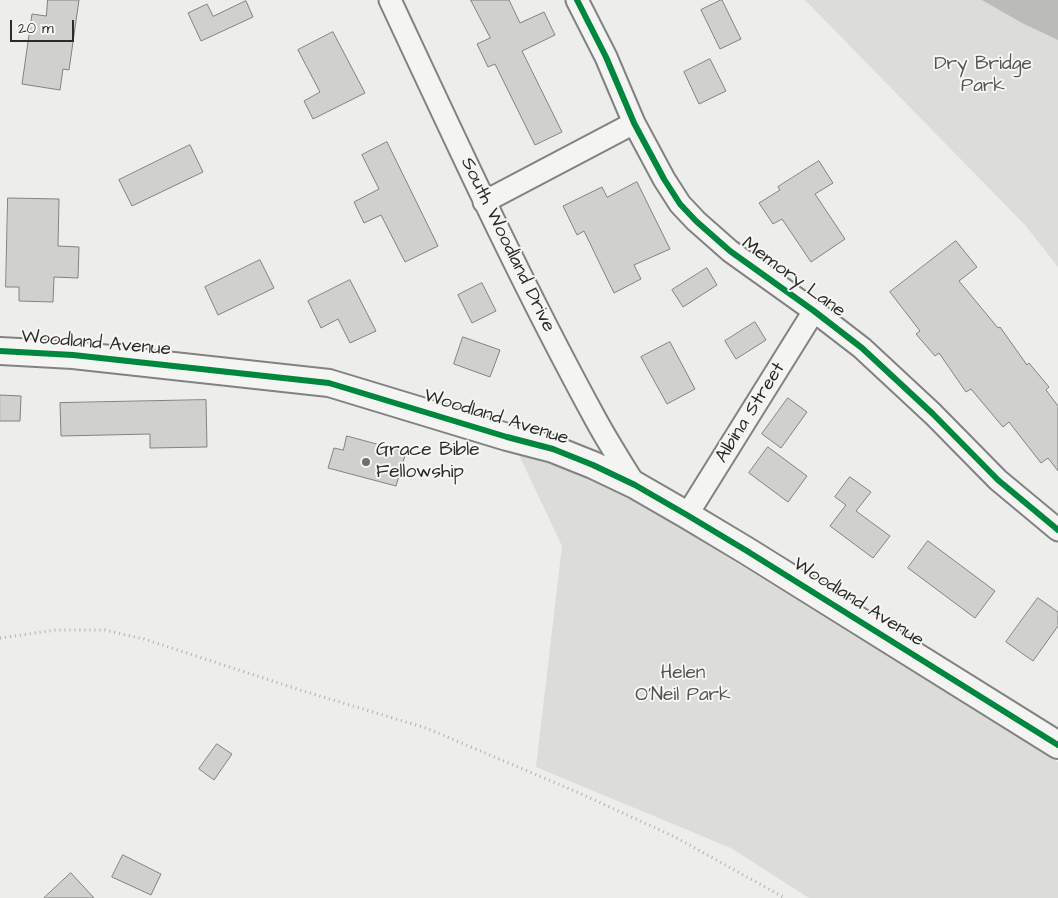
<!DOCTYPE html>
<html>
<head>
<meta charset="utf-8">
<style>
	body { margin:0 }
	#map { position:relative; width:1058px; height:898px; overflow:hidden; background:#ededeb; font-family:"Architects Daughter",sans-serif }
	canvas { display:block }
	.scale { position:absolute; left:10px; top:20px; width:64px; height:22px; box-sizing:border-box; border:2px solid #2b2b2b; border-top:0; padding-left:6px; font-size:15px; line-height:18px; white-space:nowrap; color:#2b2b2b; -webkit-text-stroke:4px #f6f6f2; paint-order:stroke }
</style>
</head>
<body>
<div id="map">
<canvas width="1058" height="898"></canvas>
<div class="scale">20 m</div>
</div>
<script>
const ctx = document.querySelector('canvas').getContext('2d');
ctx.lineJoin = 'round';
function fillPath(path, color) { ctx.fillStyle = color; ctx.fill(path, 'evenodd'); }
function strokePath(path, color, width, dash) { ctx.strokeStyle = color; ctx.lineWidth = width; ctx.lineCap = dash ? 'butt' : 'round'; ctx.setLineDash(dash || []); ctx.stroke(path); }
function label(font, color, halo, rows, align = 'center') {
  ctx.font = font + ' "Architects Daughter",sans-serif'; ctx.lineWidth = 4; ctx.setLineDash([]); ctx.textBaseline = 'middle'; ctx.strokeStyle = halo; ctx.fillStyle = color; for (const [text, x, y, turn = 0] of rows) {
    ctx.save(); ctx.translate(x, y); ctx.rotate((+turn || 0) * Math.PI / 180); ctx.textAlign = isNaN(turn) ? turn : align; if (halo) ctx.strokeText(text, 0, 0); ctx.fillText(text, 0, 0); ctx.restore();
  }
}
fillPath(new Path2D(`
	M805 0H1058V267L1025 225Z
	M518 453 581 475 648 508 1058 762V898H809L731 848 536 767 562 546Z`), '#dcdcd9');
fillPath(new Path2D(`
	M982 0H1058V40L1022 23Z`), '#bbbbb9');
const building = new Path2D(`
	M48 0H79L69 70 63 69 60 90 22 84 32 14 46 16Z
	M471 0H509L520 23 544 12 555 35 522 51 562 132 535 145 495 64 488 67 477 44 490 38Z
	M721 0H722L741 39 720 49 701 10Z
	M246 1 253 17 201 41 188 13 207 4 213 16Z
	M333 32 365 93 313 119 304 101 320 92 298 50Z
	M710 59 726 91 699 104 684 72Z
	M387 142 438 246 405 262 381 215 364 223 354 202 379 189 362 155Z
	M190 145 203 172 132 206 119 180Z
	M819 161 833 183 815 194 845 239 811 262 782 219 773 224 759 203 780 190 778 187Z
	M637 182 670 249 634 265 641 279 614 293 584 231 577 235 563 206 602 187 607 197Z
	M8 198 59 199 58 246 79 247 78 278 54 277 53 302 19 301V287H6Z
	M956 241 977 267 959 281 998 328 1000 327 1027 365 1029 363 1049 387 1046 390 1058 406V471L1048 458 1041 463 1009 422 1003 427 971 389 966 392 939 353 935 356 916 334 920 331 890 292Z
	M260 260 274 288 218 315 205 287Z
	M707 268 717 285 683 307 672 290Z
	M350 280 376 331 350 343 338 319 321 328 308 301Z
	M482 283 496 311 472 323 458 295Z
	M755 322 766 340 736 359 725 341Z
	M463 337 500 350 490 377 454 364Z
	M670 342 695 389 667 404 641 357Z
	M0 395 21 396 20 421H0Z
	M788 398 807 412 781 448 762 434Z
	M206 400 207 447 150 448V434L61 436 60 403Z
	M347 436 406 452 396 486 328 468 334 448 343 450Z
	M768 447 807 476 788 502 749 473Z
	M850 477 871 492 856 511 890 536 873 558 830 526 846 505 835 497Z
	M928 541 995 591 975 618 908 568Z
	M1038 598 1058 612V626L1033 661 1006 642Z
	M217 744 232 754 214 780 199 769Z
	M123 855 161 874 151 895 112 877Z
	M71 873 94 898H44Z`);
fillPath(building, '#d0d0cf');
strokePath(building, '#828281', 1);
const minor = new Path2D(`
	M390 0C456 141 521 283 596 420 608 442 622 464 635 485
	M577 0 606 57 634 123 664 179 680 204 696 221 730 251 814 311 862 348 933 414 998 480 1058 530
	M484 202 634 123
	M687 515 814 311`);
const tertiary = new Path2D(`
	M0 351 73 355 329 383 507 437 553 449 593 465 635 485 687 515 747 551 1058 745`);
strokePath(minor, '#828281', 25);
strokePath(tertiary, '#828281', 30);
strokePath(new Path2D(`
	M0 638 56 630H105L144 639 300 690 426 728 577 792 675 837 785 898`), '#afafae', 3, [1, 4]);
strokePath(minor, '#f4f4f2', 21);
strokePath(tertiary, '#f4f4f2', 26);
strokePath(new Path2D(`
	M577 0 606 57 634 123 664 179 680 204 696 221 730 251 814 311 862 348 933 414 998 480 1058 530
	M0 351 73 355 329 383 507 437 553 449 593 465 635 485 687 515 747 551 1058 745`), '#00873e', 6);
for (const [x, y, r, color] of [
	[366,462,5,"#6f6f6e"]
]) { const dot = new Path2D(); dot.arc(x, y, r, 0, 2 * Math.PI); ctx.fillStyle = color; ctx.fill(dot); strokePath(dot, '#f6f6f2', 2); }
label('19px', '#545453', '#f6f6f2', [
	["Dry Bridge",983,65],
	["Park",983,87],
	["Helen",683,674],
	["O'Neil Park",683,696]
]);
label('19px', '#2b2b2b', '#f6f6f2', [
	["South Woodland Drive",507,245,64],
	["Memory Lane",793,278,36],
	["Woodland Avenue",96,344,5],
	["Albina Street",751,413,-58],
	["Woodland Avenue",496,418,17],
	["Woodland Avenue",858,603,32]
]);
label('19px', '#2b2b2b', '#f6f6f2', [
	["Grace Bible",376,451],
	["Fellowship",376,473]
], 'left');
</script>
</body>
</html>
